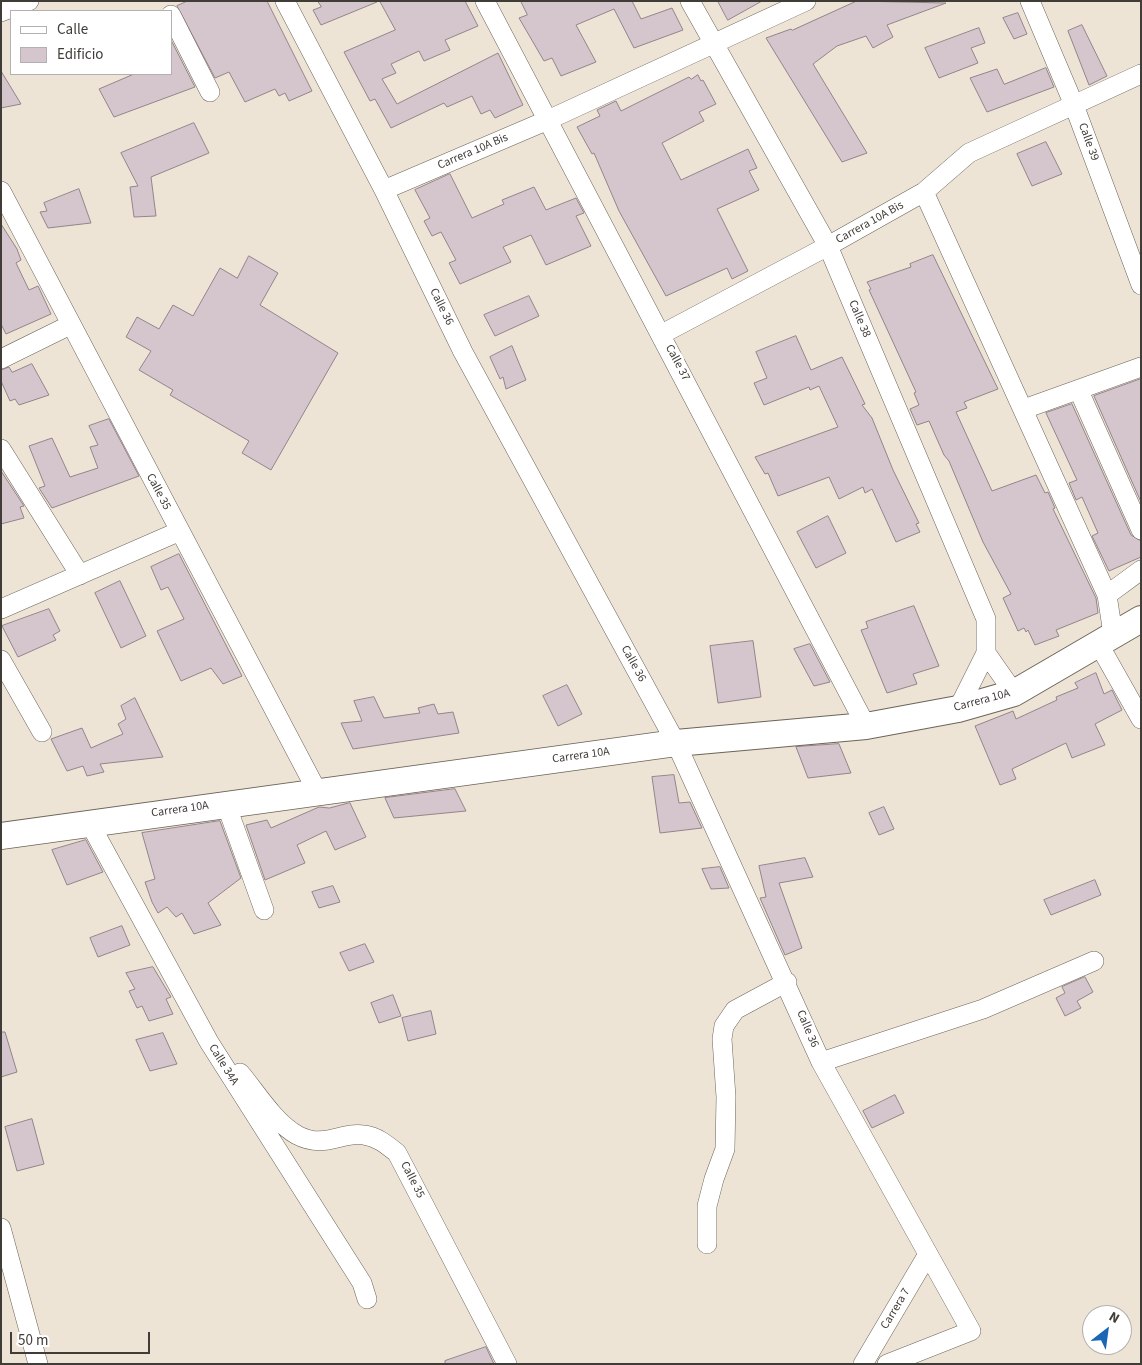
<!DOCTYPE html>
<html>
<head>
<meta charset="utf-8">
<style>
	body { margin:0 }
	#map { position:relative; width:1142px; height:1365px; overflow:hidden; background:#ede4d6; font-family:"Source Sans 3",sans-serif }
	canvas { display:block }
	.frame { position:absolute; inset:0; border:2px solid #403c37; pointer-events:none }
	.legend { position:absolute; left:10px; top:10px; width:162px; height:65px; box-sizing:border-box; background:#fff; border:1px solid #b3b1af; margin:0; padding:6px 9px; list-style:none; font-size:15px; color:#403c37 }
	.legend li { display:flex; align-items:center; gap:10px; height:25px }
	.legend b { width:25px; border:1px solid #b3b1af }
	.north { position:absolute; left:1082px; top:1305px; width:50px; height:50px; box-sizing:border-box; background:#fff; border:1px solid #b3b1af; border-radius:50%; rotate:30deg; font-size:14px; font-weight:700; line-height:20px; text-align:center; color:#403c37 }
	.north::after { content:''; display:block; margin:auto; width:18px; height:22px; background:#1a67b6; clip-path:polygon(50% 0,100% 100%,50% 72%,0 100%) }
	.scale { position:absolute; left:10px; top:1332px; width:140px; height:22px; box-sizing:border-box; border:2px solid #403c37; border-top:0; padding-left:6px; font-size:15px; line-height:18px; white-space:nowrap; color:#403c37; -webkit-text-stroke:4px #fff; paint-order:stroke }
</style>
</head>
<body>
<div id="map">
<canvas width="1142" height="1365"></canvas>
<div class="frame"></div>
<ul class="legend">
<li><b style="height:6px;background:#fff"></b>Calle</li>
<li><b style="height:14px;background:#d5c5cc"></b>Edificio</li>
</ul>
<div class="north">N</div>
<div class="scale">50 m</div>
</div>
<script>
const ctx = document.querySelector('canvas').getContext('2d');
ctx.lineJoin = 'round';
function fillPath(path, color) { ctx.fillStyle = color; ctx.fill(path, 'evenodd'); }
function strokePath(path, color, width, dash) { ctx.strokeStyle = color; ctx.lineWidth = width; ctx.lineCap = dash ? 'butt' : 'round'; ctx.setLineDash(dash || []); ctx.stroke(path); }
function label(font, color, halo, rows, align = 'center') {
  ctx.font = font + ' "Source Sans 3",sans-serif'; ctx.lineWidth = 5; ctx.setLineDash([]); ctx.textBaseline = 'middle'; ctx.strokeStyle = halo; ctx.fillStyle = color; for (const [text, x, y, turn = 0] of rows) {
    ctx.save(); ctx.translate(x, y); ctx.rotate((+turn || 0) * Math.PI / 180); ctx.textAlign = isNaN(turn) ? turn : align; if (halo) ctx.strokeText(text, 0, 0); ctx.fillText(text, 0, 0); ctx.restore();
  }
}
const building = new Path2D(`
	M188 1H267L312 91 289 101 285 93 279 96 275 89 245 102 229 72 215 78 177 6Z
	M318 1H377V2L321 25 313 10 321 7Z
	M380 1H465L478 26 445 40 450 50 424 61 419 51 391 64 396 73 382 79 397 104 498 53 523 105 495 118 490 110 481 114 472 96 447 107 444 103 391 128 375 99 370 101 344 52 395 30Z
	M521 1H632L641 19 672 8 683 30 634 48 614 9 576 25 596 62 561 76 552 58 544 61 519 18 527 15Z
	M718 1H762L728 20Z
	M857 1 946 3 887 25 893 37 873 48 866 36 837 46 813 64 867 153 842 162 766 38 791 29 792 30Z
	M1018 13 1027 34 1014 39 1003 18Z
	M1082 25 1107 76 1089 85 1068 31Z
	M979 28 985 43 971 48 978 63 939 78 925 48Z
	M171 40 195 87 114 117 99 89 134 74H171Z
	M1046 68 1054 87 987 112 970 78 997 69 1004 84Z
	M1 71 21 104 1 108Z
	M698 75 701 81 703 80 716 104 699 112 704 121 662 143 681 180 748 149 757 168 749 171 759 190 717 209 748 271 732 279 727 268 666 296 619 211 594 153 592 154 577 127 600 116 597 110 616 101 621 111 689 77 691 79Z
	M194 123 209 153 151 177 156 216 134 217 130 187 138 186 121 153Z
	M1046 142 1062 174 1032 186 1017 154Z
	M450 174 472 218 504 204 502 200 534 187 546 210 576 198 584 213 576 216 591 246 546 265 531 235 503 247 511 262 460 284 449 263 456 260 441 232 432 236 424 221 430 218 415 190Z
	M79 189 91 223 48 228 40 212 47 211 44 203Z
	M1 224 17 249 21 260 16 263 29 290 38 286 51 314 6 334 1 324Z
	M933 255 998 389 964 402 967 408 956 412 992 491 1036 475 1045 493 1048 492 1055 508 1053 509 1096 598 1098 613 1056 630 1059 636 1035 645 1028 630 1026 632 1024 628 1018 631 1003 598 1011 594 983 542 949 461 944 455 929 421 917 425 910 409 919 405 914 393 916 392 869 290 871 289 867 282 911 267 910 264Z
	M249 256 278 273 260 305 338 353 271 470 242 453 249 441 170 395 173 390 139 370 151 351 126 337 137 317 159 329 173 305 193 316 220 268 237 278Z
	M529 296 539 316 495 336 484 315Z
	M796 336 811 370 842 357 865 404 862 405 872 418 893 470 919 523 916 524 920 532 896 542 872 489 865 493 863 487 839 499 829 477 778 496 768 473 765 474 755 457 838 427 819 386 810 390 809 387 764 405 754 383 767 378 756 352Z
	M512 346 526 380 506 389 503 377 500 379 490 357Z
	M32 364 49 395 19 405 15 399 10 401 1 381V370L9 367 12 372Z
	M1141 379V502L1094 396Z
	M1072 404 1131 535 1141 541V557L1109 571 1092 536 1098 533 1082 497 1076 500 1069 483 1077 480 1046 413Z
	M109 419 139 476 52 508 39 488 45 486 29 446 52 438 70 477 98 468 90 447 98 445 89 426Z
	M1 471 24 506 20 507 24 518 1 524Z
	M828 516 846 553 816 568 797 532Z
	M179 554 242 676 223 684 211 668 181 681 157 631 184 619 168 587 161 590 151 567Z
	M120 581 146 636 121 648 95 593Z
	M914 606 939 666 913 674 917 684 887 693 861 630 868 628 866 622Z
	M49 609 60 631 53 635 56 640 18 657 2 626Z
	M753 641 761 697 718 703 710 646Z
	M810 644 830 682 814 686 794 649Z
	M1096 673 1104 694 1112 690 1122 710 1095 724 1105 745 1072 758 1066 743 1012 769 1016 779 1000 785 975 726 1013 711 1016 719 1057 700 1056 697 1078 688 1075 683Z
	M567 685 582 714 558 726 543 696Z
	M374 697 384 718 420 713 418 708 434 704 438 714 453 712 459 733 353 749 341 723 362 721 354 701Z
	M135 698 163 757 100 764 104 772 87 776 83 766 67 771 51 739 82 728 91 748 123 734 118 724 126 719 121 706Z
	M839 744 851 773 808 778 796 747Z
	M674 775 679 803 690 802 702 828 660 833 652 777Z
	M455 789 466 811 394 818 385 798Z
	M350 803 366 837 335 850 326 831 297 845 305 863 265 880 246 825 267 820 271 828 319 807 329 808Z
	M884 807 894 829 879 835 869 813Z
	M220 821 241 878 208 903 221 925 194 934 182 913 176 917 167 907 158 913 152 902 145 882 155 879 142 833Z
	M86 840 103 872 67 885 52 850Z
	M805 858 813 877 779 883 802 948 785 955 760 898 766 897 759 866Z
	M720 867 729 888 711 889 702 869Z
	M1095 880 1101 895 1051 915 1044 900Z
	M333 886 340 902 319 908 312 892Z
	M122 926 130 945 98 957 90 938Z
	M365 944 374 962 349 971 340 953Z
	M153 967 171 997 166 999 173 1014 149 1021 142 1006 137 1008 129 991 135 989 126 973Z
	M1085 977 1093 992 1077 1001 1081 1008 1065 1016 1056 998 1065 993 1062 987Z
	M393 995 401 1016 379 1023 371 1003Z
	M431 1011 436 1034 408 1041 402 1018Z
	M1 1032H5L17 1072 1 1077Z
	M163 1033 177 1064 150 1071 136 1040Z
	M895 1095 904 1113 872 1128 863 1111Z
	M32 1119 44 1164 17 1171 5 1127Z
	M486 1347 494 1364H445V1361Z`);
fillPath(building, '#d5c5cc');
strokePath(building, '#93848b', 1);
const street = new Path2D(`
	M285 1 384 190 463 352 676 743 821 1062 971 1331 887 1364
	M485 1 866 726
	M690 1 828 246 986 619V653L958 709
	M1030 1 1074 105 1141 285
	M1 12 29 1
	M171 15 210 92
	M384 190 548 120 806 1
	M1 191 317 791
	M924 192 1107 595 1113 634
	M662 334 828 246 924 192 969 153 1141 74
	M1 359 70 325
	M1079 391 1141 530
	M1024 409 1141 367
	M1 449 80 575
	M1107 595 1141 570
	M1 609 180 531
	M1098 643 1141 719
	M986 653 1014 693
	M1 660 42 732
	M226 804 264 910
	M90 824 209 1042 362 1283 367 1299
	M821 1062 983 1009 1094 961
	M240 1073C257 1093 274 1122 297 1135 325 1150 342 1131 364 1135 378 1137 387 1145 397 1153L507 1364
	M1 1228 38 1364
	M707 1244V1206L714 1179 725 1149 726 1097 722 1039 724 1026 735 1010 787 982
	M863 1364 928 1254`);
const secondary = new Path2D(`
	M1 836 676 743 866 726 958 709 1014 693 1141 619`);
strokePath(street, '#6c6458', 20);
strokePath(secondary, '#6c6458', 28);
strokePath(street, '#fff', 19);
strokePath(secondary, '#fff', 26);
label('12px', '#403c37', '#fff', [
	["Calle 39",1088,142,70],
	["Carrera 10A Bis",473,152,-23],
	["Carrera 10A Bis",870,223,-29],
	["Calle 36",441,307,64],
	["Calle 38",859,319,67],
	["Calle 37",677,363,62],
	["Calle 35",158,492,62],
	["Calle 36",633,664,61],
	["Carrera 10A",982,701,-15],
	["Carrera 10A",581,756,-8],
	["Carrera 10A",180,810,-8],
	["Calle 36",807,1029,67],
	["Calle 34A",223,1065,58],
	["Calle 35",412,1180,63],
	["Carrera 7",896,1309,-59]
]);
</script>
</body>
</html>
